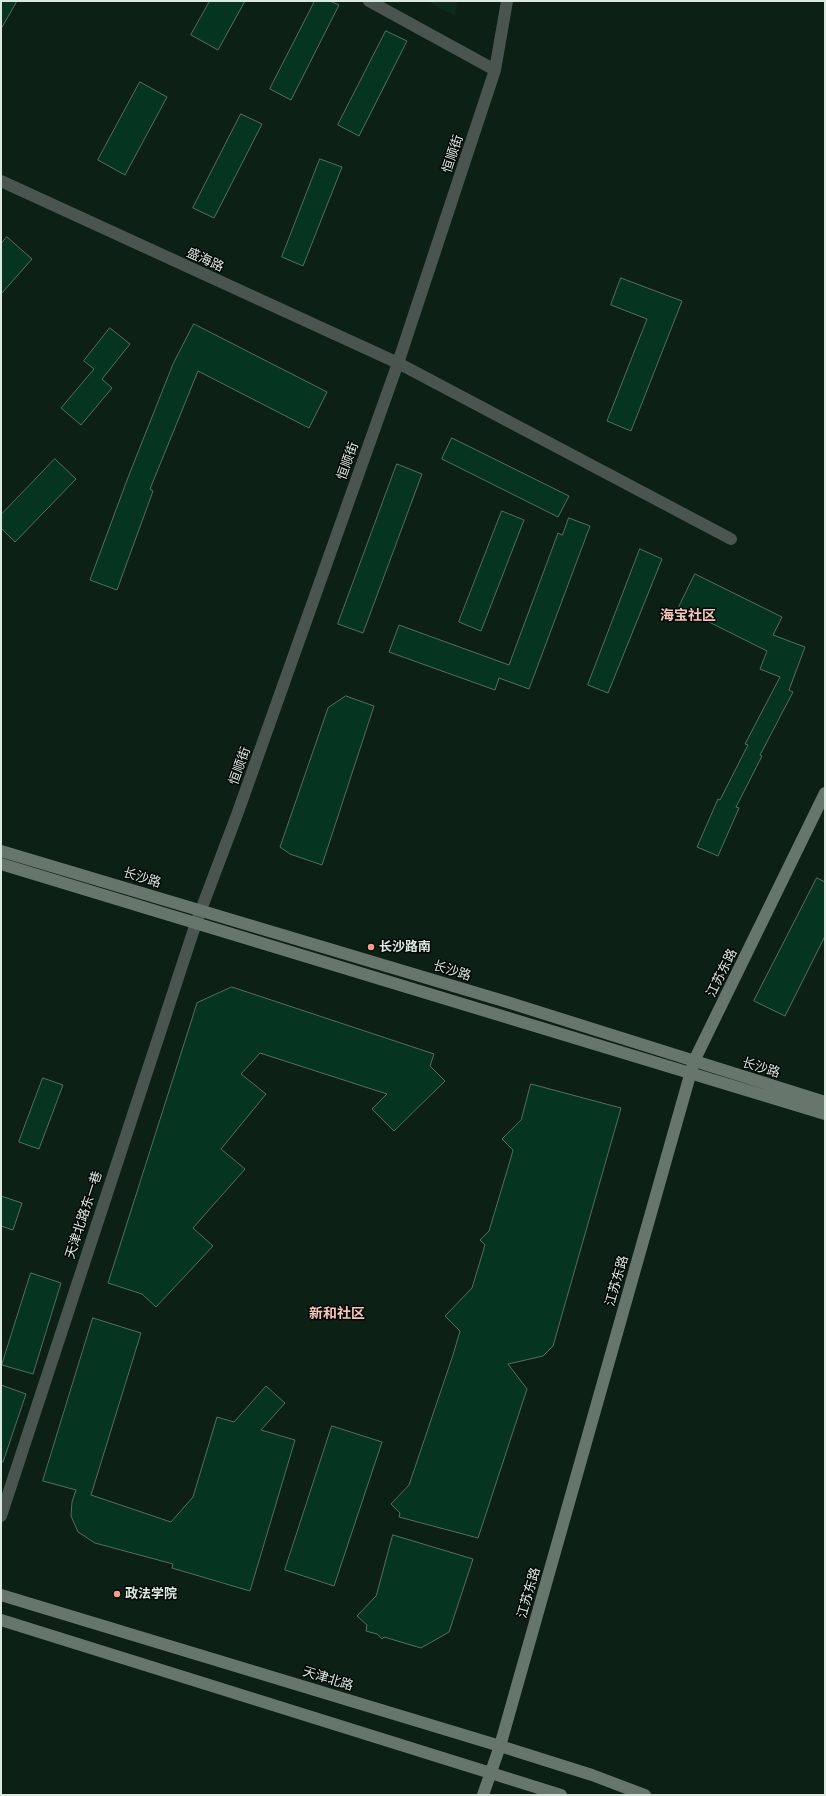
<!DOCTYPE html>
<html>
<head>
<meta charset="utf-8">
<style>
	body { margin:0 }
	#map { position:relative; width:826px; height:1796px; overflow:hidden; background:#0c2016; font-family:"Work Sans",sans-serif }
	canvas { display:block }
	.frame { position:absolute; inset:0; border:2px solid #dce9e1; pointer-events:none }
</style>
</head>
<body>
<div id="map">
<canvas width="826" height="1796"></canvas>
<div class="frame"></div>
</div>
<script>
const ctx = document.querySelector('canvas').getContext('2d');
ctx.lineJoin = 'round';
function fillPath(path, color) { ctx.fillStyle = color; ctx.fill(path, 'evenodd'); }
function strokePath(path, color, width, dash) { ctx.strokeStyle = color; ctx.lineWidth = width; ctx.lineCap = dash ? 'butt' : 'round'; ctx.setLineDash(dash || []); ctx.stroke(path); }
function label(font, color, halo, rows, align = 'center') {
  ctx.font = font + ' "Work Sans","Noto Sans SC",sans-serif'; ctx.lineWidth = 3; ctx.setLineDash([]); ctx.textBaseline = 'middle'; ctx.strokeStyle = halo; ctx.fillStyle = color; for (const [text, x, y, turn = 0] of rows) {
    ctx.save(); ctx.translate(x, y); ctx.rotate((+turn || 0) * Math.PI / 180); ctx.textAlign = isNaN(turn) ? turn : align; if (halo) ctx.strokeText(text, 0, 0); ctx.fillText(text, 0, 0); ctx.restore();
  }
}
fillPath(new Path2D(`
	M427 1H457L455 16Z`), '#0e2a1d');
const building = new Path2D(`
	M1 1H17L1 29Z
	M210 1H245L218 50 191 35Z
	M315 1H330L339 5 291 100 270 89Z
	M386 31 407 41 359 136 338 125Z
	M140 82 167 97 125 175 98 160Z
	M241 114 262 124 214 218 193 208Z
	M320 159 342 167 303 266 282 257Z
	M7 237 32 259 1 294V244Z
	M621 278 682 301 631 431 607 421 647 319 611 305Z
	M194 324 327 392 309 428 198 371 150 489 153 491 117 590 90 580 127 480 173 364Z
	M110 328 130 344 102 379 112 388 81 425 61 408 94 369 84 361Z
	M452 438 569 496 558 517 442 459Z
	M55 459 76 479 15 542 1 528V515Z
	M397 464 422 474 363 633 338 624Z
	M502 511 524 520 481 631 459 622Z
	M569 518 590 526 529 689 499 678 495 690 389 652 399 625 509 665 558 533 562 535Z
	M640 549 662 559 608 693 588 685Z
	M695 574 782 617 773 635 805 647 789 690 793 692 760 755 762 756 736 807 739 808 718 856 697 847 718 799 720 800 748 745 745 744 780 677 760 669 767 651 679 607Z
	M346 696 374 706 322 865 290 854 280 847 328 708Z
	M817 878 825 882V936L785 1016 754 1001Z
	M232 987 434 1054 430 1066 445 1081 394 1131 372 1109 387 1094 260 1053 241 1074 266 1094 221 1149 245 1169 193 1228 213 1246 156 1307 142 1294 108 1283 197 1003Z
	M43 1078 63 1085 39 1149 19 1142Z
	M531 1084 621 1108 553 1346 543 1356 508 1364 527 1389 478 1538 399 1517 400 1513 391 1504 409 1485 453 1355 460 1331 445 1316 472 1288 485 1245 480 1240 489 1231 512 1154 513 1150 502 1139 521 1120Z
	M1 1196 22 1203 13 1230 1 1226Z
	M31 1273 61 1283 33 1374 2 1365Z
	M93 1318 141 1333 91 1495 171 1522 193 1497 217 1417 234 1422 266 1386 285 1403 261 1430 295 1440 250 1591 172 1568 173 1564 95 1543 78 1532 71 1516 72 1502 76 1490 43 1481Z
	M1 1385 26 1394 3 1462H1Z
	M332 1426 382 1442 334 1586 285 1570Z
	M393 1535 473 1559 449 1632 421 1648 384 1637 382 1639 377 1634 366 1631 367 1625 357 1616 376 1596Z`);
fillPath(building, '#053421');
strokePath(building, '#576e61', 1);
strokePath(new Path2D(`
	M369 1 495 70
	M1 181 398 363 731 539
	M1 1516 196 923 238 812 398 363 495 70 507 1`), '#4b5550', 12);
strokePath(new Path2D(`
	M1 851 507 1002 825 1102
	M1 864 825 1114
	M1 1595 500 1746 592 1775 645 1795
	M1 1620 561 1795
	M483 1795 500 1746 694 1061 825 793`), '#67766d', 12);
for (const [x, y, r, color] of [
	[371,947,4,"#f49d8b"],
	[117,1594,4,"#f49d8b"]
]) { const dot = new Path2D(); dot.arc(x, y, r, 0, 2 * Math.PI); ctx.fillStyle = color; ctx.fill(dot); strokePath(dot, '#020805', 1.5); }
label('13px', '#dce9e1', '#020805', [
	["恒顺街",453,154,-72],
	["盛海路",205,260,24],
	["恒顺街",348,461,-70],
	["恒顺街",240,766,-70],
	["长沙路",142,878,17],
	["长沙路",452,971,17],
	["江苏东路",722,973,-64],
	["长沙路",761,1068,17],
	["天津北路东一巷",84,1215,-72],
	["江苏东路",617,1281,-74],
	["江苏东路",529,1593,-74],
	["天津北路",328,1679,17]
]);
label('bold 13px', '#dce9e1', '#020805', [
	["长沙路南",379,947],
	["政法学院",125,1594]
], 'left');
label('bold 14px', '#f6c4b9', '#020805', [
	["海宝社区",688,616],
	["新和社区",337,1314]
]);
</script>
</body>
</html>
